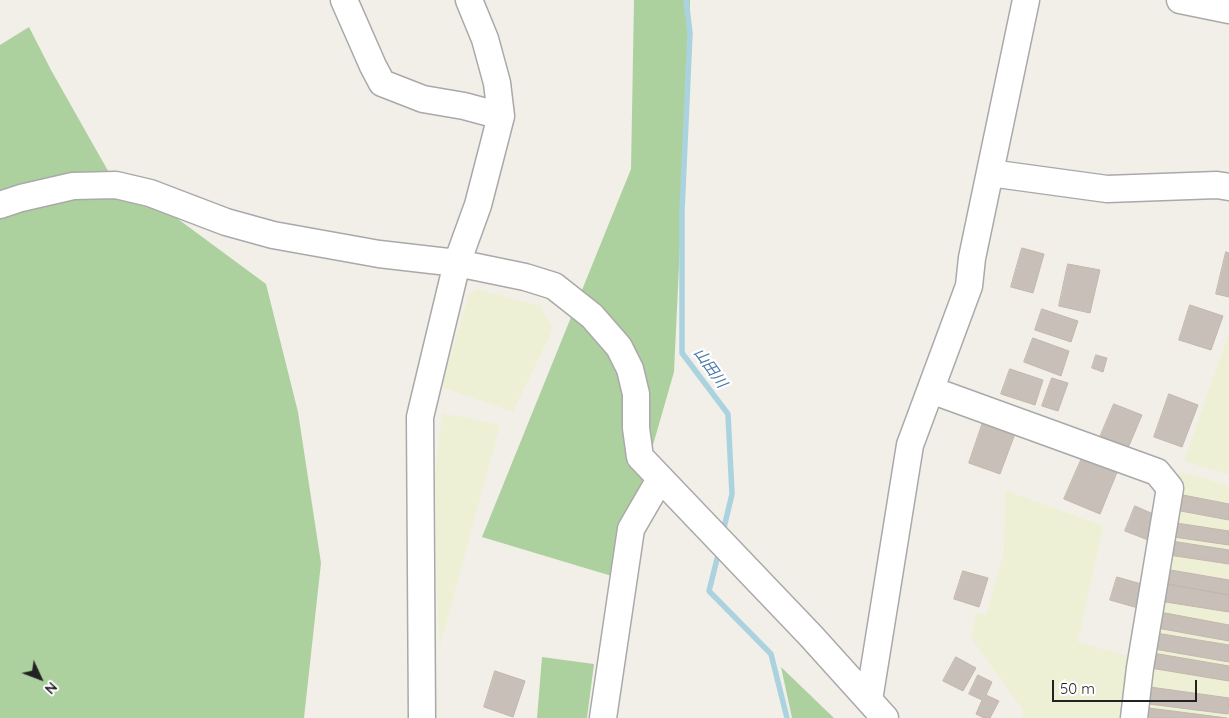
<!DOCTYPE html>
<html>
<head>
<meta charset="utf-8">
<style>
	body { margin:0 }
	#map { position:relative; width:1229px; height:718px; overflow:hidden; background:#f2efe9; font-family:Quicksand,sans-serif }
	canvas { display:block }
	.north { position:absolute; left:15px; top:653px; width:50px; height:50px; -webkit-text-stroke:4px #fff; paint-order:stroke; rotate:133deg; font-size:14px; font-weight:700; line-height:20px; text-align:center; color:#222 }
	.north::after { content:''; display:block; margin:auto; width:18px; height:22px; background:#222; clip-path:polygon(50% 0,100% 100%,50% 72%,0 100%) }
	.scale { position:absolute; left:1052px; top:680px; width:145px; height:22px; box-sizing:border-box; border:2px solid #222; border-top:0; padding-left:6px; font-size:15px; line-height:18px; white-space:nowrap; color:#222; -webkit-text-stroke:4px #fff; paint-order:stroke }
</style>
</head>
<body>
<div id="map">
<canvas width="1229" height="718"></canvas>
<div class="north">N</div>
<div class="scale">50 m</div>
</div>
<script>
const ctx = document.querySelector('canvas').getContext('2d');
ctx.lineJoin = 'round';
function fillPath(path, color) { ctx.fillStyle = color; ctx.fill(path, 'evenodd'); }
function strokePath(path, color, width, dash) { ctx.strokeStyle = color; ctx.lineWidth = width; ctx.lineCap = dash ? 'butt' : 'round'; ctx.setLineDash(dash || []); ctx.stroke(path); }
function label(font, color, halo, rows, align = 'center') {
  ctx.font = font + ' Quicksand,"Noto Sans JP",sans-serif'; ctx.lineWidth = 4.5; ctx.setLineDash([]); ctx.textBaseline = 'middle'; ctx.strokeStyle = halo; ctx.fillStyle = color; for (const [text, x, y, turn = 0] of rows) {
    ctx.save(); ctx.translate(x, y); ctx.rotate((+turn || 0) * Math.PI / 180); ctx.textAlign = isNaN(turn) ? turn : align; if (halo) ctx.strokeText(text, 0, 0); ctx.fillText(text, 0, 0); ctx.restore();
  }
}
fillPath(new Path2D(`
	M478 289 540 306 553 329 513 412 441 387 469 294Z
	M1229 333V475L1184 461Z
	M442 413 500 425 440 647 437 599 435 474Z
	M1181 472 1229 486V718H1140L1172 478Z
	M1005 490 1103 526 1078 642 1132 657 1126 718H1022L1023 710 971 638 976 613 986 615 1004 551Z`), '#eef0d5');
fillPath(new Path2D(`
	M634 0H690V33L674 372 615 577 482 537 631 169Z
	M29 27 51 70 116 185 140 191 266 284 298 412 321 563 304 718H0V45Z
	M542 657 594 664 587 718H537Z
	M781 667 834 718H792Z`), '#add19e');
strokePath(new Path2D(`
	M686 0 690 33 682 211V353L728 414 732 494 723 532
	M719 551 709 591 771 654 787 718`), '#aad3df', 5.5);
const building = new Path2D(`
	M1022 248 1044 254 1033 293 1011 287Z
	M1226 252 1229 253V297L1216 294Z
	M1068 264 1100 270 1090 313 1059 306Z
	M1190 305 1223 316 1211 350 1179 340Z
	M1042 309 1078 321 1071 342 1035 330Z
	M1033 338 1069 351 1061 376 1024 362Z
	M1096 355 1107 358 1103 372 1092 368Z
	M1010 369 1043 380 1035 405 1001 394Z
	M1052 378 1068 383 1058 411 1042 406Z
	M1169 394 1198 405 1182 447 1154 437Z
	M1114 404 1142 415 1128 448 1100 437Z
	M984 419 1016 431 1000 474 969 463Z
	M1085 451 1120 465 1100 514 1064 499Z
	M1173 493 1229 504V520L1170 509Z
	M1135 506 1158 516 1148 540 1125 531Z
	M1170 522 1229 531V545L1167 536Z
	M1165 540 1229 550V564L1162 554Z
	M1159 568 1229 580V595L1156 582Z
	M963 571 988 578 979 607 954 599Z
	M1117 577 1145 585 1138 608 1110 600Z
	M1156 582 1229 595V612L1153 600Z
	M1160 612 1229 625V641L1157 628Z
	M1156 633 1229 645V662L1154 649Z
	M1153 653 1229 666V681L1150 668Z
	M956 657 976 668 963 691 943 681Z
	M495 671 525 681 513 717 484 707Z
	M978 675 992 682 986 695 999 701 990 718H984L976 714 982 700 969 694Z
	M1143 686 1229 698 1228 714 1141 703Z
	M1141 707 1227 718H1140Z`);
fillPath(building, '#c7bfb8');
strokePath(building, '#c4b6ab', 1);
const minor = new Path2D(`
	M344 0 373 66 382 83 423 99 464 106 501 116
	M1180 0 1229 10
	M990 173 1107 189 1217 185 1229 187
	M0 205 21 198 73 186 116 185 150 193 226 222 273 235 379 254 457 263 525 277 554 286 592 316 619 347 630 369 636 394V428L640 457 811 636 885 718
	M931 390 1157 472 1170 488 1140 668 1134 718
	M869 700 910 445 969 286 972 258 1026 0
	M422 718 420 417 457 263 478 205 501 116 497 83 485 39 469 0
	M603 718 631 529 660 479`);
strokePath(minor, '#a9a9a9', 29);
strokePath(minor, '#fff', 26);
label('italic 15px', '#4a7aab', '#fff', [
	["山田川",710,368,54]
]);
</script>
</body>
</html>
